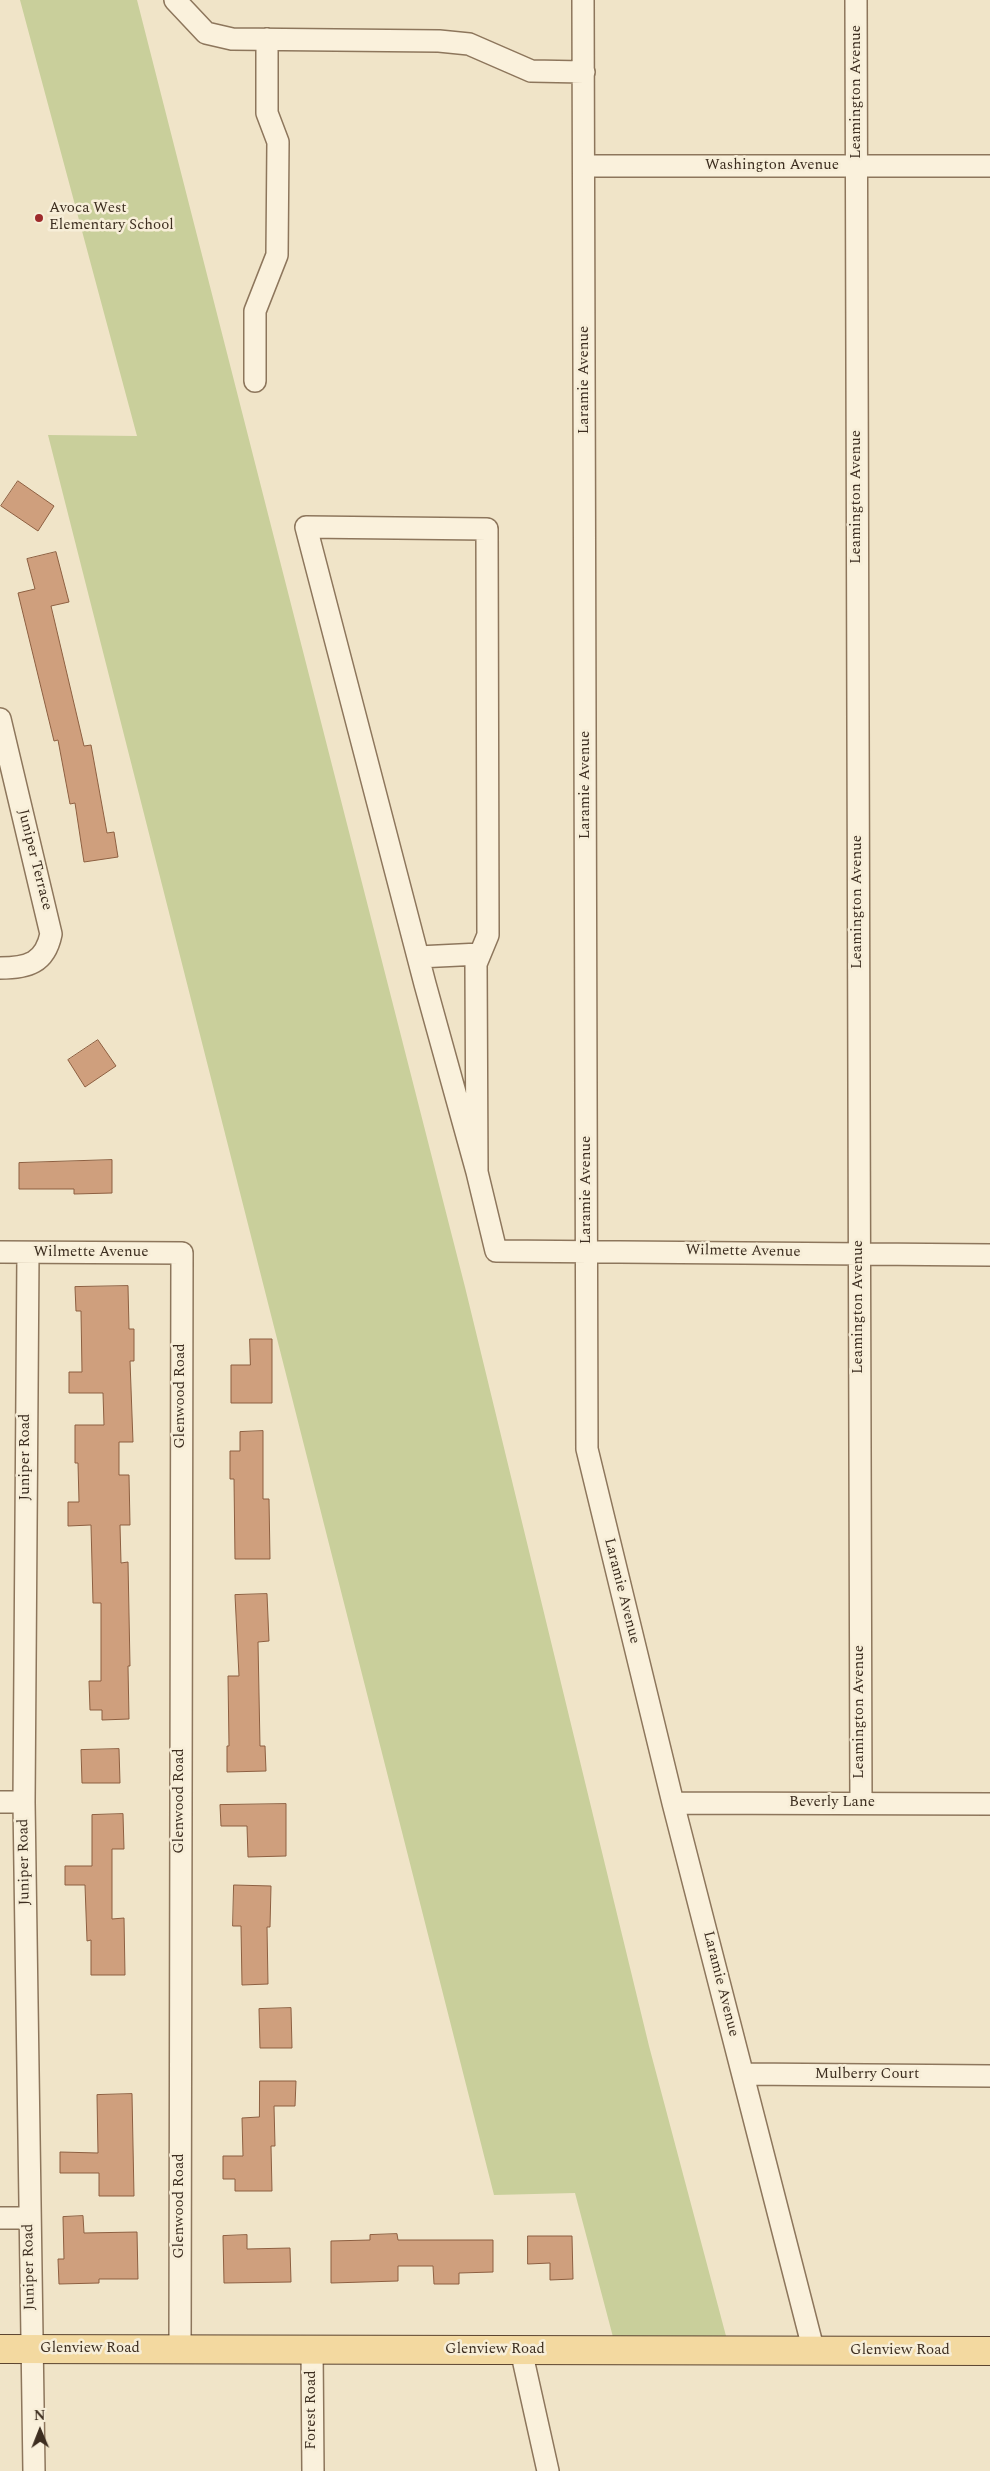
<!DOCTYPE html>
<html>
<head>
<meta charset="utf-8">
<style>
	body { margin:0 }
	#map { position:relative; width:990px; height:2471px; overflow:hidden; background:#f0e4c8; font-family:Spectral,serif }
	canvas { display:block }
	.north { position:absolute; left:15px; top:2406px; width:50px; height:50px; -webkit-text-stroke:4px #f7eed8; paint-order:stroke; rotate:359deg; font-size:14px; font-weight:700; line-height:20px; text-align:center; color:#3d2e20 }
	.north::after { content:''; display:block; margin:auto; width:18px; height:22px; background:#3d2e20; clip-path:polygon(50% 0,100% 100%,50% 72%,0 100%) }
</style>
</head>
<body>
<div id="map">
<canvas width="990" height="2471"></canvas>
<div class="north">N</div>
</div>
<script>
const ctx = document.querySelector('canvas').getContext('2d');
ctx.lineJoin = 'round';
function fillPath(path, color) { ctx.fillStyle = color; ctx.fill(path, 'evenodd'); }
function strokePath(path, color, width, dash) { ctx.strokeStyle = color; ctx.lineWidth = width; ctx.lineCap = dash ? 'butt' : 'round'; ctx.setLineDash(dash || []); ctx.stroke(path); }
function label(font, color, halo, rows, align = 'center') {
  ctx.font = font + ' Spectral,serif'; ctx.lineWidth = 5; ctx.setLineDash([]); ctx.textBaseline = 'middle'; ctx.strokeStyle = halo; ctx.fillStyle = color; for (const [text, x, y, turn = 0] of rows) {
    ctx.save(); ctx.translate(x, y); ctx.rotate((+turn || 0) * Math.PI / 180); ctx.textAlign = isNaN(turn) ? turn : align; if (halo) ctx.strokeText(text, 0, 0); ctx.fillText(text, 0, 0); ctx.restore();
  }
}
fillPath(new Path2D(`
	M20 0H137L465 1287 649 2046 726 2336 613 2337 575 2193 494 2195 48 435 137 436Z`), '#c9cf9b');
const building = new Path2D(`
	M18 481 54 506 38 531 1 506Z
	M56 552 69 602 51 606 84 746 91 745 107 833 114 832 118 857 84 862 75 803 70 804 58 740 54 741 18 593 35 589 27 559Z
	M98 1040 116 1066 85 1087 68 1060Z
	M112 1160V1193L74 1194V1189H19V1163Z
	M128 1286 129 1329H134V1361H130L133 1442H119V1475H129L130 1525H120L121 1563 128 1562 130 1666H128L129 1719 102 1720V1710H90L89 1681H101V1603H93L91 1525 68 1526V1502H79L78 1463H75V1425H104L103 1393H69V1372H82L81 1311H76L75 1287Z
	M250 1339H272V1403H231V1365H250Z
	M263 1431V1499H269L270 1559H235L234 1479H230V1451H240V1432Z
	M267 1594 269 1641 258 1642 260 1746H265L266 1771 227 1772V1746H229L228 1676H239L235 1595Z
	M119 1749 120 1783H82L81 1750Z
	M286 1804V1856L248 1857 247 1826H221L220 1805Z
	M123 1814 124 1849H112V1919L124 1918 125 1975H91V1940L87 1941 85 1885H65V1866H92V1815Z
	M234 1885 271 1886 270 1927H267L268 1984 242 1985 241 1926H233Z
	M291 2008 292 2048H260L259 2009Z
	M260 2081H296L295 2106H274L275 2146H271L272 2191H235V2179H223V2156H243L242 2118 259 2117Z
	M132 2094 134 2196H99V2173H60V2152L98 2153 97 2095Z
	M83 2216 84 2233 137 2232 138 2279H99V2283L59 2284 58 2259H64L63 2217Z
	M397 2234 398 2240H493V2272L459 2273V2284H434L433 2266H398V2281L331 2283V2241L370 2240V2235Z
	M247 2235V2249L290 2248 291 2282 224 2283 223 2236Z
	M528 2236H572L573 2279 550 2280V2263L528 2264Z`);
fillPath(building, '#cf9f7d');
strokePath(building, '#8d5f41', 1);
const minor = new Path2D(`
	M175 0 206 33 232 39 439 41 469 44 531 71 584 72
	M583 0 587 1449 673 1803 814 2352
	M856 0 861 1803
	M584 166H990
	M255 381V311L277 255 278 142 267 113V39
	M0 719 51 934C45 963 28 968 0 968
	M418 957 480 954
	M477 1172 476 964 488 935 487 529 306 527 425 984 477 1172 496 1251 990 1255
	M0 1252 182 1253 180 2348
	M28 1253 24 1802 34 2471
	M0 1802H24
	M673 1803 990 1804
	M743 2074 990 2076
	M0 2218H29
	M312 2349 313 2471
	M521 2350 548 2471`);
const major = new Path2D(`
	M0 2349 990 2351`);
strokePath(minor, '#8d765c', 24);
strokePath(major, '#5b4430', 30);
strokePath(minor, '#faf1dc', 21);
strokePath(major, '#f3d9a0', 28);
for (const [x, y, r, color] of [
	[39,218,5,"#9e2a2b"]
]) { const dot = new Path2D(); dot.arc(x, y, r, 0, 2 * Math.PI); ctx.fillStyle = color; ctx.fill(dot); strokePath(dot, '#f7eed8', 2); }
label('15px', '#3d2e20', '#f7eed8', [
	["Leamington Avenue",857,92,-90],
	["Washington Avenue",772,166],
	["Laramie Avenue",585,380,-90],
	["Leamington Avenue",857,497,-90],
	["Laramie Avenue",586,785,-90],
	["Juniper Terrace",34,860,76],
	["Leamington Avenue",858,902,-90],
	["Laramie Avenue",587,1190,-90],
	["Wilmette Avenue",743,1252,1],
	["Wilmette Avenue",91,1253],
	["Leamington Avenue",859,1307,-90],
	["Glenwood Road",181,1396,-90],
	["Juniper Road",26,1457,-90],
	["Laramie Avenue",621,1591,76],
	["Leamington Avenue",860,1712,-90],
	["Glenwood Road",180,1801,-90],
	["Beverly Lane",832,1803],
	["Juniper Road",25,1862,-91],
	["Laramie Avenue",720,1984,76],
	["Mulberry Court",867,2075],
	["Glenwood Road",180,2206,-90],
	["Juniper Road",30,2267,-91],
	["Glenview Road",90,2349],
	["Glenview Road",495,2350],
	["Glenview Road",900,2351],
	["Forest Road",312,2410,-90]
]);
label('15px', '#3d2e20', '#f7eed8', [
	["Avoca West",49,209],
	["Elementary School",49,226]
], 'left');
</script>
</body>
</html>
